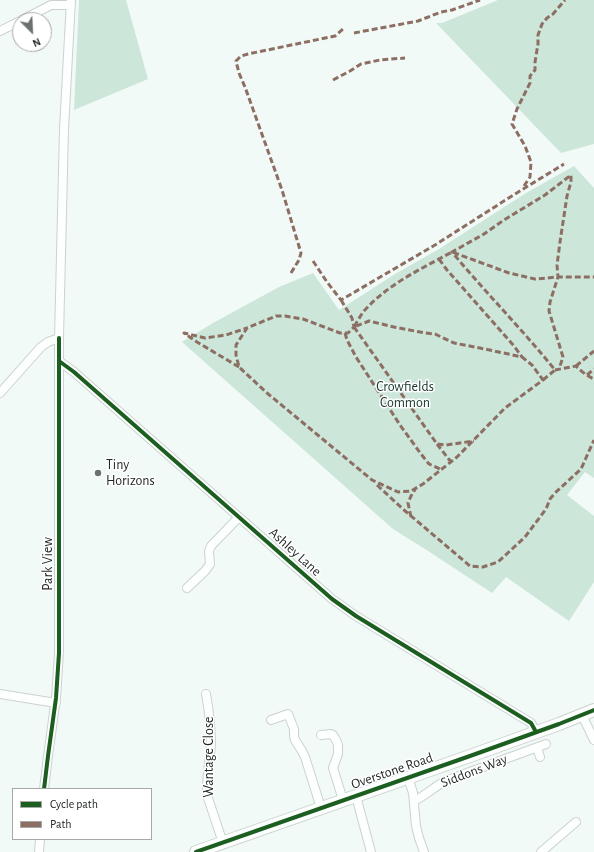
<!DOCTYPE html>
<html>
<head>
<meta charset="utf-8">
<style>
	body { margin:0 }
	#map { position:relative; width:594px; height:852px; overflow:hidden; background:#f2faf7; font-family:"Alegreya Sans",sans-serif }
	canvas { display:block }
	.legend { position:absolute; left:12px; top:788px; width:140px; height:52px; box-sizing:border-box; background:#fff; border:1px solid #a7a9a8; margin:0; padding:5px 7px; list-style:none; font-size:12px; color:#222725 }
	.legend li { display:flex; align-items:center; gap:8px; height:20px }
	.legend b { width:20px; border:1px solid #a7a9a8 }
	.north { position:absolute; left:12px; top:12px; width:40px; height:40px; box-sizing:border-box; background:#fff; border:1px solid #a7a9a8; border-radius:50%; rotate:156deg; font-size:11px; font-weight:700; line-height:16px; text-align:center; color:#222725 }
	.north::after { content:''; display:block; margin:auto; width:14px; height:18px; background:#6b716e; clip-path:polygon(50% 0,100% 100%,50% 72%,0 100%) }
</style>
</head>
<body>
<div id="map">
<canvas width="594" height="852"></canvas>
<ul class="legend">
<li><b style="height:5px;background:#1b5e20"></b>Cycle path</li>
<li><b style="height:5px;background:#8d6e63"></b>Path</li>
</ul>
<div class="north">N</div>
</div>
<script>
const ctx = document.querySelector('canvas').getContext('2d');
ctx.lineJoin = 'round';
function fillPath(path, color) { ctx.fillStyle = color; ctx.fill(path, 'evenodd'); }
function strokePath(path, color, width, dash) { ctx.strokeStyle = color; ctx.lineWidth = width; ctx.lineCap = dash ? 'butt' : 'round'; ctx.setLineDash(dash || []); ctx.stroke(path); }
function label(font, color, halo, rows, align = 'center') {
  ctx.font = font + ' "Alegreya Sans",sans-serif'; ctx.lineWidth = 3; ctx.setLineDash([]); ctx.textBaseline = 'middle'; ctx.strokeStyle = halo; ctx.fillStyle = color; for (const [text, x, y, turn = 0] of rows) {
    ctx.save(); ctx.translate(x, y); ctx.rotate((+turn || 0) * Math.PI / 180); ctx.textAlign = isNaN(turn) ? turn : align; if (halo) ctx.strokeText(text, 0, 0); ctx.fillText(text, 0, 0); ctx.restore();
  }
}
fillPath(new Path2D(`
	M79 0H126L148 79 74 110Z
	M498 0H594V144L561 153 436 23H442Z
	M574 166 594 188V478L585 472 567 495 594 516V582L569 621 506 577 492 593 425 549 393 529 182 342 213 323 279 287 313 273 339 310 395 274 439 249 526 193Z`), '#cce6da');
const street = new Path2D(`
	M22 20 51 5H71
	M0 31 20 21
	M59 361 74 372 332 599 356 616 531 723 536 732
	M0 393 41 347 48 342 59 338
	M187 588 205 571 210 564 209 551 211 546 239 517
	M0 694 56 703
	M206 694C209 711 211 727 211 744 210 761 206 778 207 795L223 843
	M582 715 594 740
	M271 720 288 714 294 729V736L295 740 302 751 305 757 321 808
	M321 735 331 734 333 735 336 740 338 745V754L333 768 343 800
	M537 748 540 757
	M408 777 413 793 416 826 419 838 424 852
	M44 789 48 756 56 698 59 653V338L64 129 71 0
	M356 796 371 852
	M414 801C425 796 434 787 445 781L546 744
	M39 852 40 839
	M541 852 576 822`);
const secondary = new Path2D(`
	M196 852 470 756 559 724 594 710`);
strokePath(street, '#ccd2cf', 10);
strokePath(secondary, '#ccd2cf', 14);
strokePath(street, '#fdfefe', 8);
strokePath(secondary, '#fdfefe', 12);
strokePath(new Path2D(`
	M354 33 418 21 441 12 452 10 480 0
	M333 80 350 71 361 64 380 60 405 58
	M524 186 530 177 531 162 525 146 512 124 517 109 530 83V76L535 70V62L538 44V35L542 24 547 18 553 14 565 0
	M439 259 447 270 514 346 522 357
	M313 261 327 282 341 300 435 245 515 194 564 164
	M291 273 299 260 301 253 282 190 245 87 239 73 236 61 241 56 248 54 335 36 343 29
	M341 300 352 318 354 327 348 333H340L303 319 285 316H276L247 328 236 345V355L239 367 267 393 372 480 398 492 411 491 423 484 457 457 505 408 543 380 532 365 522 357 485 349 454 343 435 334 425 333 394 327 369 321 354 327C357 322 360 316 364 311 388 284 421 269 452 252L509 273 535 279 558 277H594
	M354 327 437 444 446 445 474 441
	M345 333 347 340 356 357 400 425 421 454 429 464 442 470
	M576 366 594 351
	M239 367 197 342 184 333 205 338 226 335 247 328
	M555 370 576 366C581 371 587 376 594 379
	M587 375 594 369
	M543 380 555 370C522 329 485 292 452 252L484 234 504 220 545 195 571 175V182L567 196 560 242 557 265 558 277 550 302 549 311 563 357 559 369
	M437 444 451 462
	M377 485 404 510 470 566 483 567 498 562 525 537 546 509 550 499 555 493 581 469 594 440
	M411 517 408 503 411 496 416 488`), '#8d6e63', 3, [6, 3]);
strokePath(new Path2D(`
	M59 361 74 372 332 599 356 616 531 723 536 732
	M44 789 48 756 56 698 59 653V338
	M196 852 470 756 559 724 594 710`), '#1b5e20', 4);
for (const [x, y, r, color] of [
	[98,473,4,"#6b716e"]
]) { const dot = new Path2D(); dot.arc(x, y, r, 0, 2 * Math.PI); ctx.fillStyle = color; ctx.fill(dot); strokePath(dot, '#fff', 1.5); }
label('14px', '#143529', '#fff', [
	["Crowfields",405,387],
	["Common",405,403]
]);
label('14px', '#222725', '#fff', [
	["Tiny",106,465],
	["Horizons",106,481]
], 'left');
label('14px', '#222725', '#fff', [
	["Ashley Lane",295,552,42],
	["Park View",48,564,-90],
	["Wantage Close",209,757,-90],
	["Overstone Road",392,771,-19],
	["Siddons Way",474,771,-21]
]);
</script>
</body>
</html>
